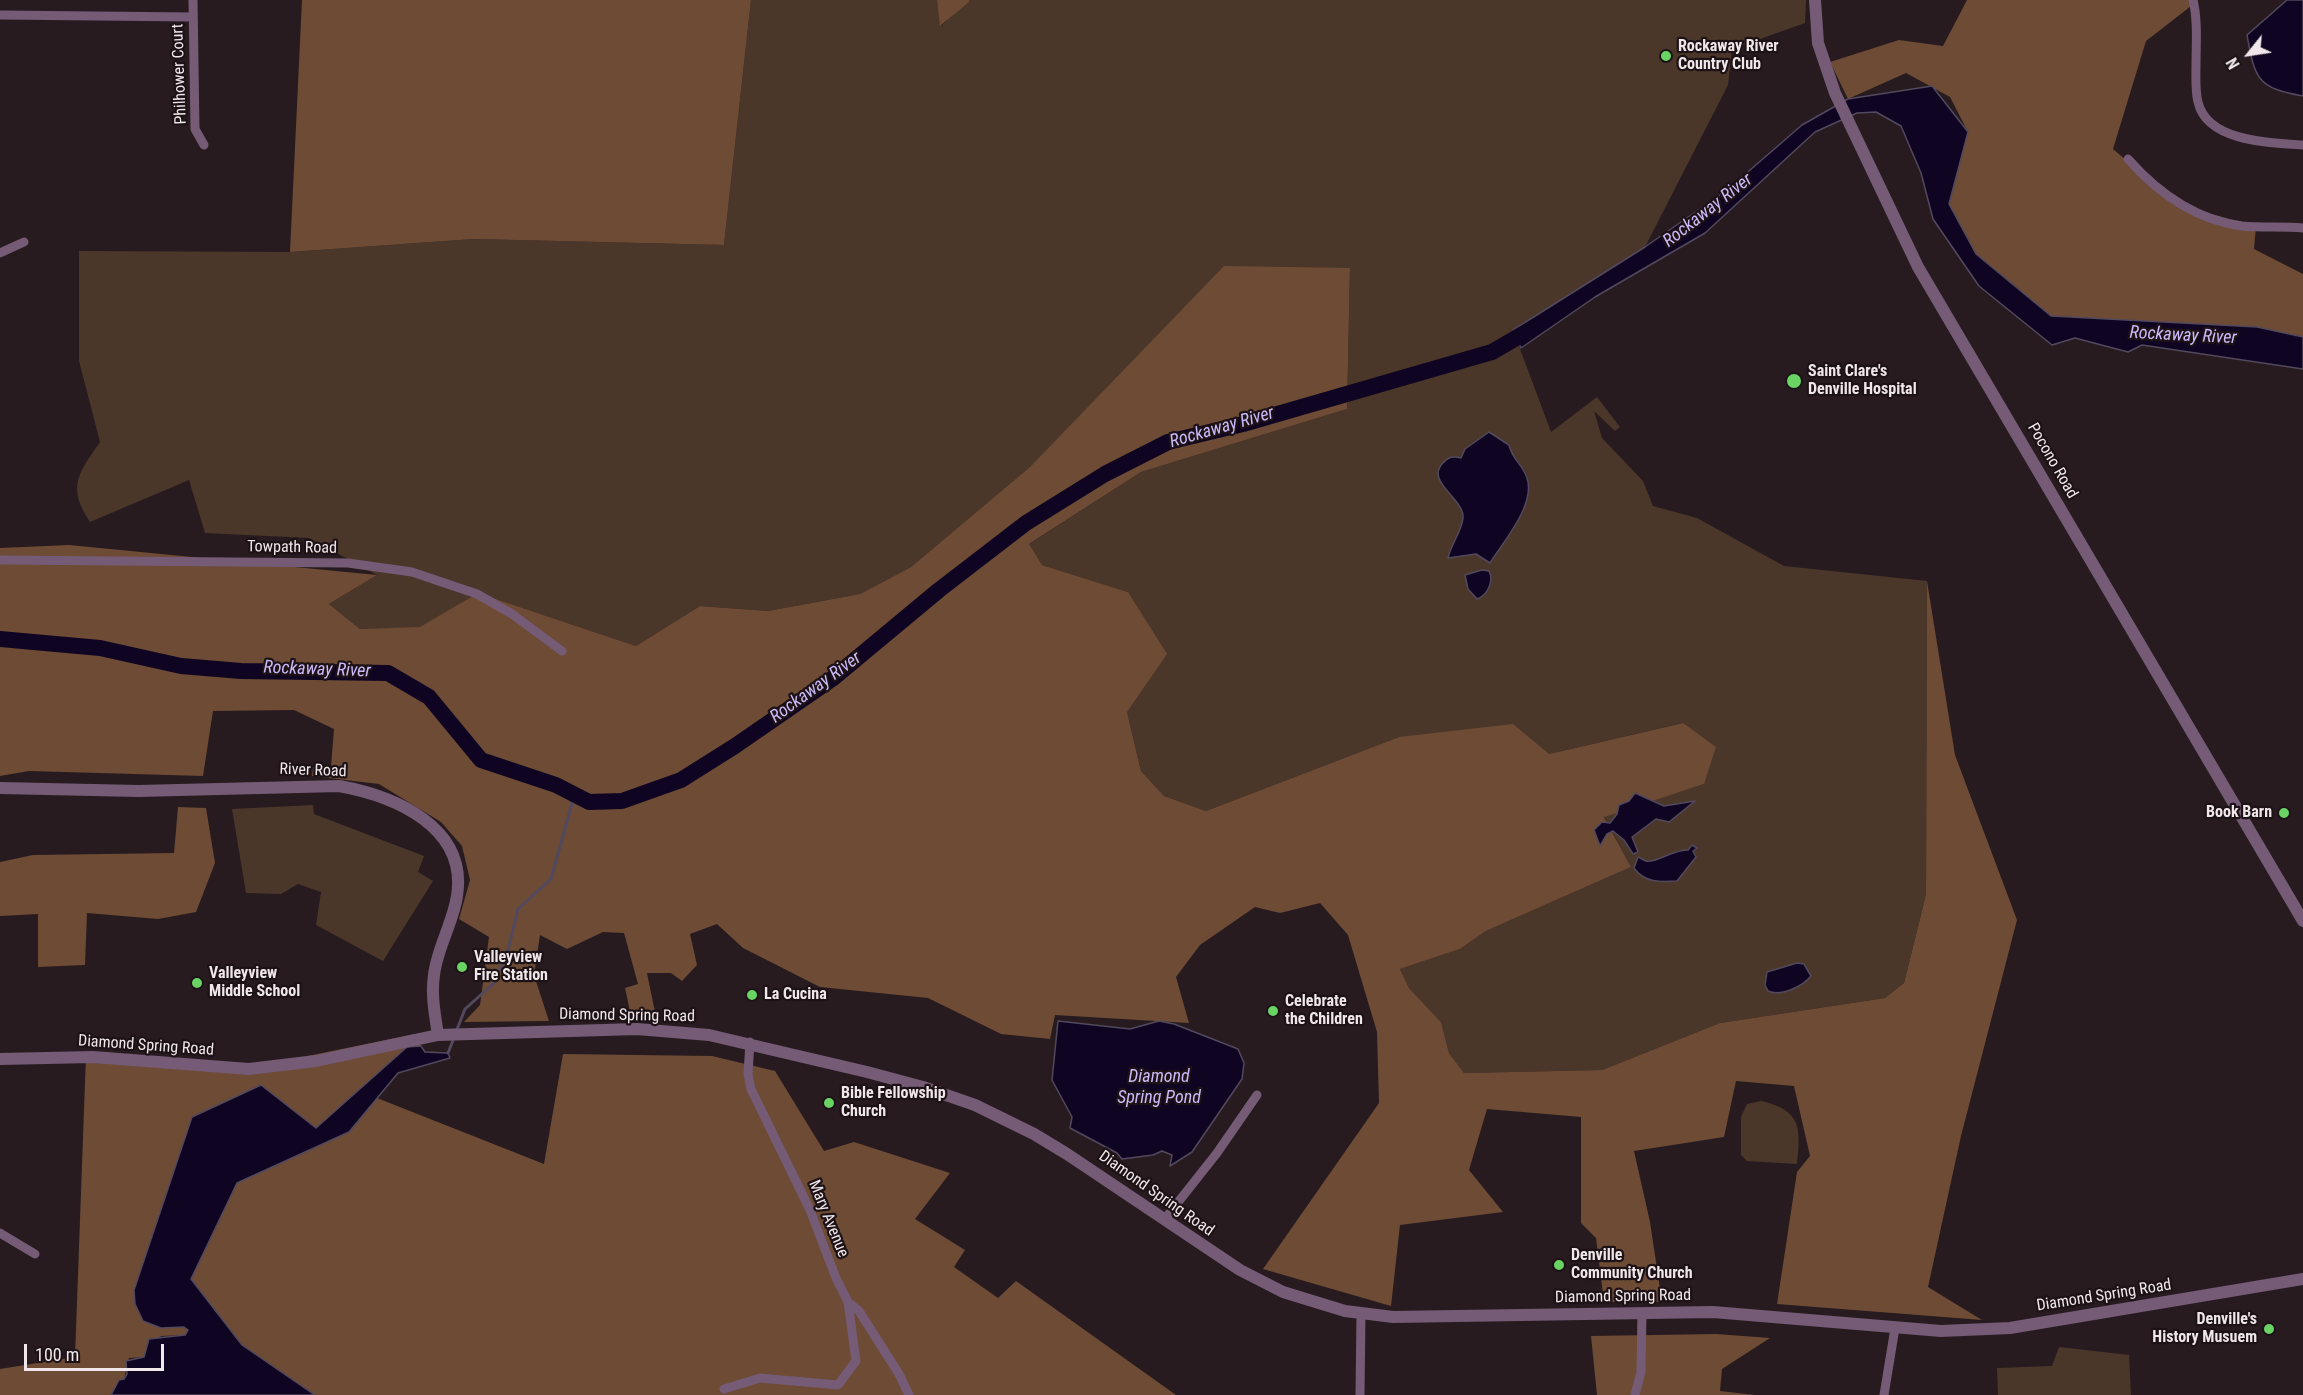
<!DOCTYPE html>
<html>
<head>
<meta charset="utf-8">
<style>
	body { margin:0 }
	#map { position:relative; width:2303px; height:1395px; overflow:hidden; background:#271b20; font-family:"Roboto Condensed",sans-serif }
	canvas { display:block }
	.north { position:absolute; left:2219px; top:24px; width:60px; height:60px; -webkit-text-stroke:4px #1d1216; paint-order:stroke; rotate:240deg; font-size:16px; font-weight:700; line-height:24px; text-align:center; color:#efe7e9 }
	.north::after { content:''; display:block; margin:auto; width:21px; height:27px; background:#efe7e9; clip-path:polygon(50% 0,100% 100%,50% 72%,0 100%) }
	.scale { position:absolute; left:24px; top:1344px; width:140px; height:27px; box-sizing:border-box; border:3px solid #efe7e9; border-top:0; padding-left:8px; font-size:18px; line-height:21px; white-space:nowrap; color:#efe7e9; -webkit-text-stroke:4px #1d1216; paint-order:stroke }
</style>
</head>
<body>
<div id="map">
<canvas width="2303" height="1395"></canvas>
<div class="north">N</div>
<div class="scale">100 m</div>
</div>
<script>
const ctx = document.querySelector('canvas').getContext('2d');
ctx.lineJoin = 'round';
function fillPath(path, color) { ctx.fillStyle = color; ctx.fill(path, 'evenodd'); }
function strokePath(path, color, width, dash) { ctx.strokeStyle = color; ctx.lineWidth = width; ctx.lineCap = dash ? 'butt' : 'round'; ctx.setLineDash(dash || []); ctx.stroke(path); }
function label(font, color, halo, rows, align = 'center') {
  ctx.font = font + ' "Roboto Condensed",sans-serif'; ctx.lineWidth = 4.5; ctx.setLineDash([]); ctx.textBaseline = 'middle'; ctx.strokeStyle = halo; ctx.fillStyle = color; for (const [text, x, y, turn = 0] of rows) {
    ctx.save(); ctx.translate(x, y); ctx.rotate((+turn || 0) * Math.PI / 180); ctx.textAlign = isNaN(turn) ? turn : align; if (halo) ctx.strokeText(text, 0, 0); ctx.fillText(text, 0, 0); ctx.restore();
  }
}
fillPath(new Path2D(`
	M751 0H937L941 26 969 0H1806L1805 23 1732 49 1728 85 1645 247 1513 330 1551 432 1597 397 1620 427 1615 431 1594 411 1602 438 1643 481 1653 506 1697 518 1784 566 1927 581 1926 894 1904 983 1885 998 1720 1023 1602 1070 1464 1073 1449 1053 1441 1022 1409 988 1400 969 1460 949 1486 931 1631 867 1604 816 1704 784 1682 723 1549 754 1399 737 1206 811 1164 796 1141 771 1127 712 1128 592 1042 565 1028 545 1141 472 1347 409 1350 268 1031 466 911 567 860 594 768 611 700 606 636 646 478 593 420 628 360 629 329 604 377 575 309 538 205 533 189 480 90 522C66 486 79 473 100 442L79 361V251L290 252 474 239 724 245Z
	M313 805 314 814 424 856 418 872 433 881 383 961 316 925 321 892 298 884 281 894 246 893 232 809Z
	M1761 1101C1801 1110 1801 1127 1797 1164L1747 1161 1741 1155V1117L1747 1104Z
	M2059 1347 2129 1355 2131 1395H1998L1997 1368 2052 1366Z`), '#4b3729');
fillPath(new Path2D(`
	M302 0H751L724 245 474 239 290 252Z
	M937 0H969V2L940 26Z
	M1967 0H2194L2195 3 2146 41 2113 149 2180 206 2256 226 2254 249 2303 274V337L2257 327 2051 316 1976 254 1949 204 1968 132 1950 97 1906 73 1848 99 1830 62 1899 40 1943 46Z
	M1224 266 1350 268 1347 409 1141 472 1029 544 1042 565 1128 592 1167 654 1127 712 1141 771 1164 796 1206 811 1399 737 1513 724 1549 754 1683 723 1716 747 1704 784 1604 817 1631 867 1486 931 1460 949 1400 969 1409 988 1441 1022 1449 1053 1464 1073 1602 1070 1720 1023 1885 998 1904 983 1926 894 1927 581 1955 755 2017 920 1961 1136 1928 1287 1982 1320 1777 1304 1797 1172 1810 1156 1794 1086 1736 1081 1724 1137 1634 1151 1650 1222 1662 1302H1604L1596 1238 1581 1223V1117L1487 1109 1469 1170 1503 1212 1400 1225 1391 1306 1263 1269 1379 1103 1377 1032 1348 935 1320 903 1280 913 1255 907 1200 945 1176 977 1189 1023 1055 1015 1050 1039 1001 1034 928 998 820 987 743 948 717 924 690 934 697 965 682 981 671 973H647L656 1017 631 1016 625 988 638 984 624 933 603 932 567 949 540 935 534 975 549 1021 464 1022 480 1005 489 937 459 919 470 880 462 846 441 822 379 784 312 776 313 767H331L334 729 294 710 213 711 203 776 29 771 0 776V548L69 545 377 575 329 604 360 629 420 627 478 593 636 646 700 606 768 611 860 594 911 567 1031 466Z
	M178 807 206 808 215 863 196 912 158 919 87 913 85 965 38 967V914L0 916V862L33 855 174 853Z
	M415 1034 421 1046 407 1047 316 1128 261 1085 192 1117 134 1290 135 1304 175 1328 184 1327 188 1329 185 1335 161 1336 144 1357 129 1358 124 1379 119 1380 111 1395H0V1369L75 1357 86 1055 254 1067Z
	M563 1054 712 1056 775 1071 824 1151 854 1142 950 1173 915 1219 965 1250 954 1267 998 1298 1016 1281 1176 1395H315L242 1345 225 1323 216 1320 191 1280 237 1183 349 1132 377 1098 544 1164Z
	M1716 1334 1770 1338 1722 1369 1720 1391 1755 1395H1597L1591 1336Z`), '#6d4b34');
const water = new Path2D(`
	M2287 0H2303V96C2257 88 2255 79 2247 35Z
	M1932 86 1968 132 1949 204 1976 254 2051 316 2257 327 2303 337V369L2142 345 2128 352 2075 338 2052 345 1979 286 1933 219 1921 173 1901 126 1876 112 1857 113 1815 132 1705 233 1595 297 1521 348 1513 330 1645 247 1727 190 1802 125 1848 99Z
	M1489 432 1509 445C1512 459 1523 465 1527 478 1536 505 1503 542 1490 563L1476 554 1448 558C1451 544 1462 531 1463 518 1465 499 1423 481 1444 462 1448 457 1454 456 1461 458L1465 449Z
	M1482 570 1489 571C1494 581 1488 595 1477 599L1468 589 1465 575Z
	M1635 793 1664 806 1695 801 1669 822 1656 819 1632 837 1638 852 1633 854 1624 840 1613 831 1607 834 1600 846 1594 830 1602 822 1610 823 1617 814 1619 805 1629 801Z
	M1692 845 1697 848 1693 851 1696 857 1677 881C1661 882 1644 883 1634 868L1638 857C1641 858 1643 860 1646 861 1654 864 1674 849 1688 850Z
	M1797 963 1804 964 1811 976C1803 986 1781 997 1768 991L1765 985 1767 972Z
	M1058 1021 1130 1029 1159 1021 1174 1024 1238 1049 1244 1063 1242 1079 1192 1152 1170 1166 1172 1155 1162 1151 1153 1155 1122 1159 1117 1153 1070 1128 1072 1117 1052 1080Z
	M421 1046 425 1052 448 1053 450 1058 398 1073 349 1132 237 1183 191 1279 242 1345 315 1395H111L119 1380 124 1379 127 1374 126 1361 144 1357 149 1339 185 1335 188 1330 184 1327 161 1328 143 1321 135 1304 134 1290 192 1117 261 1085 316 1128 407 1047Z`);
fillPath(water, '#0f0522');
strokePath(water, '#52495e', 1.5);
strokePath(new Path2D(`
	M456 1032 465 1009 493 984 508 950 518 909 551 879 574 796
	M448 1053 454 1038`), '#52495e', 3);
strokePath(new Path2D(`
	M0 639 100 648 181 666 241 671 388 673 429 697 481 760 556 785 589 802 622 801 681 780 735 746 832 679 939 590 1026 523 1105 474 1168 442 1243 424 1492 352 1535 327`), '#0f0522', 16);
strokePath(new Path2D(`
	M193 0 195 129 204 145
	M2193 0C2198 21 2196 43 2196 65 2196 76 2195 91 2198 102 2207 142 2271 143 2303 145
	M0 15 193 17
	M2128 159C2158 193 2196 220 2242 226 2262 228 2283 226 2303 228
	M0 253 24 242
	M0 560 348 563 412 572 477 594 512 614 562 651
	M750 1042 748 1074 751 1089 810 1210 836 1278 848 1302 859 1311 899 1374 909 1395
	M1164 1220 1217 1153 1257 1095
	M0 1233 35 1254
	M724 1389 760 1378 838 1385 856 1361 848 1302
	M1360 1395 1361 1313
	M1635 1395 1641 1372 1642 1313
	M1884 1395 1895 1328`), '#755b76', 9);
strokePath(new Path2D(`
	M1815 0 1818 43 1835 93 1918 267 2303 921
	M0 788 139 791 339 786C395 796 468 827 457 896 453 923 437 948 434 975 431 995 435 1015 438 1035
	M0 1059 93 1057 249 1069 316 1061 438 1035 637 1029 709 1035 867 1072 923 1087 975 1105 1034 1134 1067 1154 1240 1270 1283 1292 1345 1311 1393 1317 1713 1312 1941 1331 2010 1328 2303 1279`), '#755b76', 12);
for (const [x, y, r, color] of [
	[1666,56,6,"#69d464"],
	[1794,381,8,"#69d464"],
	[2284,813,6,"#69d464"],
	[462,967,6,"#69d464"],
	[197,983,6,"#69d464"],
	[752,995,6,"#69d464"],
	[1273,1011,6,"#69d464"],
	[829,1103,6,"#69d464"],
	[1559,1265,6,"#69d464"],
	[2269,1329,6,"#69d464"]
]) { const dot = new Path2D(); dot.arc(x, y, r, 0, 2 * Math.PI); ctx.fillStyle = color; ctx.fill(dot); strokePath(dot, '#1d1216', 2); }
label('bold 16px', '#efe7e9', '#1d1216', [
	["Rockaway River",1678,47],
	["Country Club",1678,65],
	["Saint Clare's",1808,372],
	["Denville Hospital",1808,390],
	["Book Barn",2272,813,"right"],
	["Valleyview",474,958],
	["Fire Station",474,976],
	["Valleyview",209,974],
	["Middle School",209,992],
	["La Cucina",764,995],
	["Celebrate",1285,1002],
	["the Children",1285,1020],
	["Bible Fellowship",841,1094],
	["Church",841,1112],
	["Denville",1571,1256],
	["Community Church",1571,1274],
	["Denville's",2257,1320,"right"],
	["History Musuem",2257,1338,"right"]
], 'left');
label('16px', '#efe7e9', '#1d1216', [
	["Philhower Court",180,74,-92],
	["Pocono Road",2052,461,60],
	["Towpath Road",292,548,1],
	["River Road",313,771,2],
	["Diamond Spring Road",627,1016,1],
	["Diamond Spring Road",146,1046,4],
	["Diamond Spring Road",1156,1194,35],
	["Mary Avenue",828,1219,68],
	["Diamond Spring Road",2104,1296,-9],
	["Diamond Spring Road",1623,1297,-1]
]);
label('italic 18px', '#cabaf9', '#1d1216', [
	["Rockaway River",1708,211,-38],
	["Rockaway River",2183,336,3],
	["Rockaway River",1222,428,-16],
	["Rockaway River",317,670,2],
	["Rockaway River",816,688,-36],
	["Diamond",1159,1077],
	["Spring Pond",1159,1098]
]);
</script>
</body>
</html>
